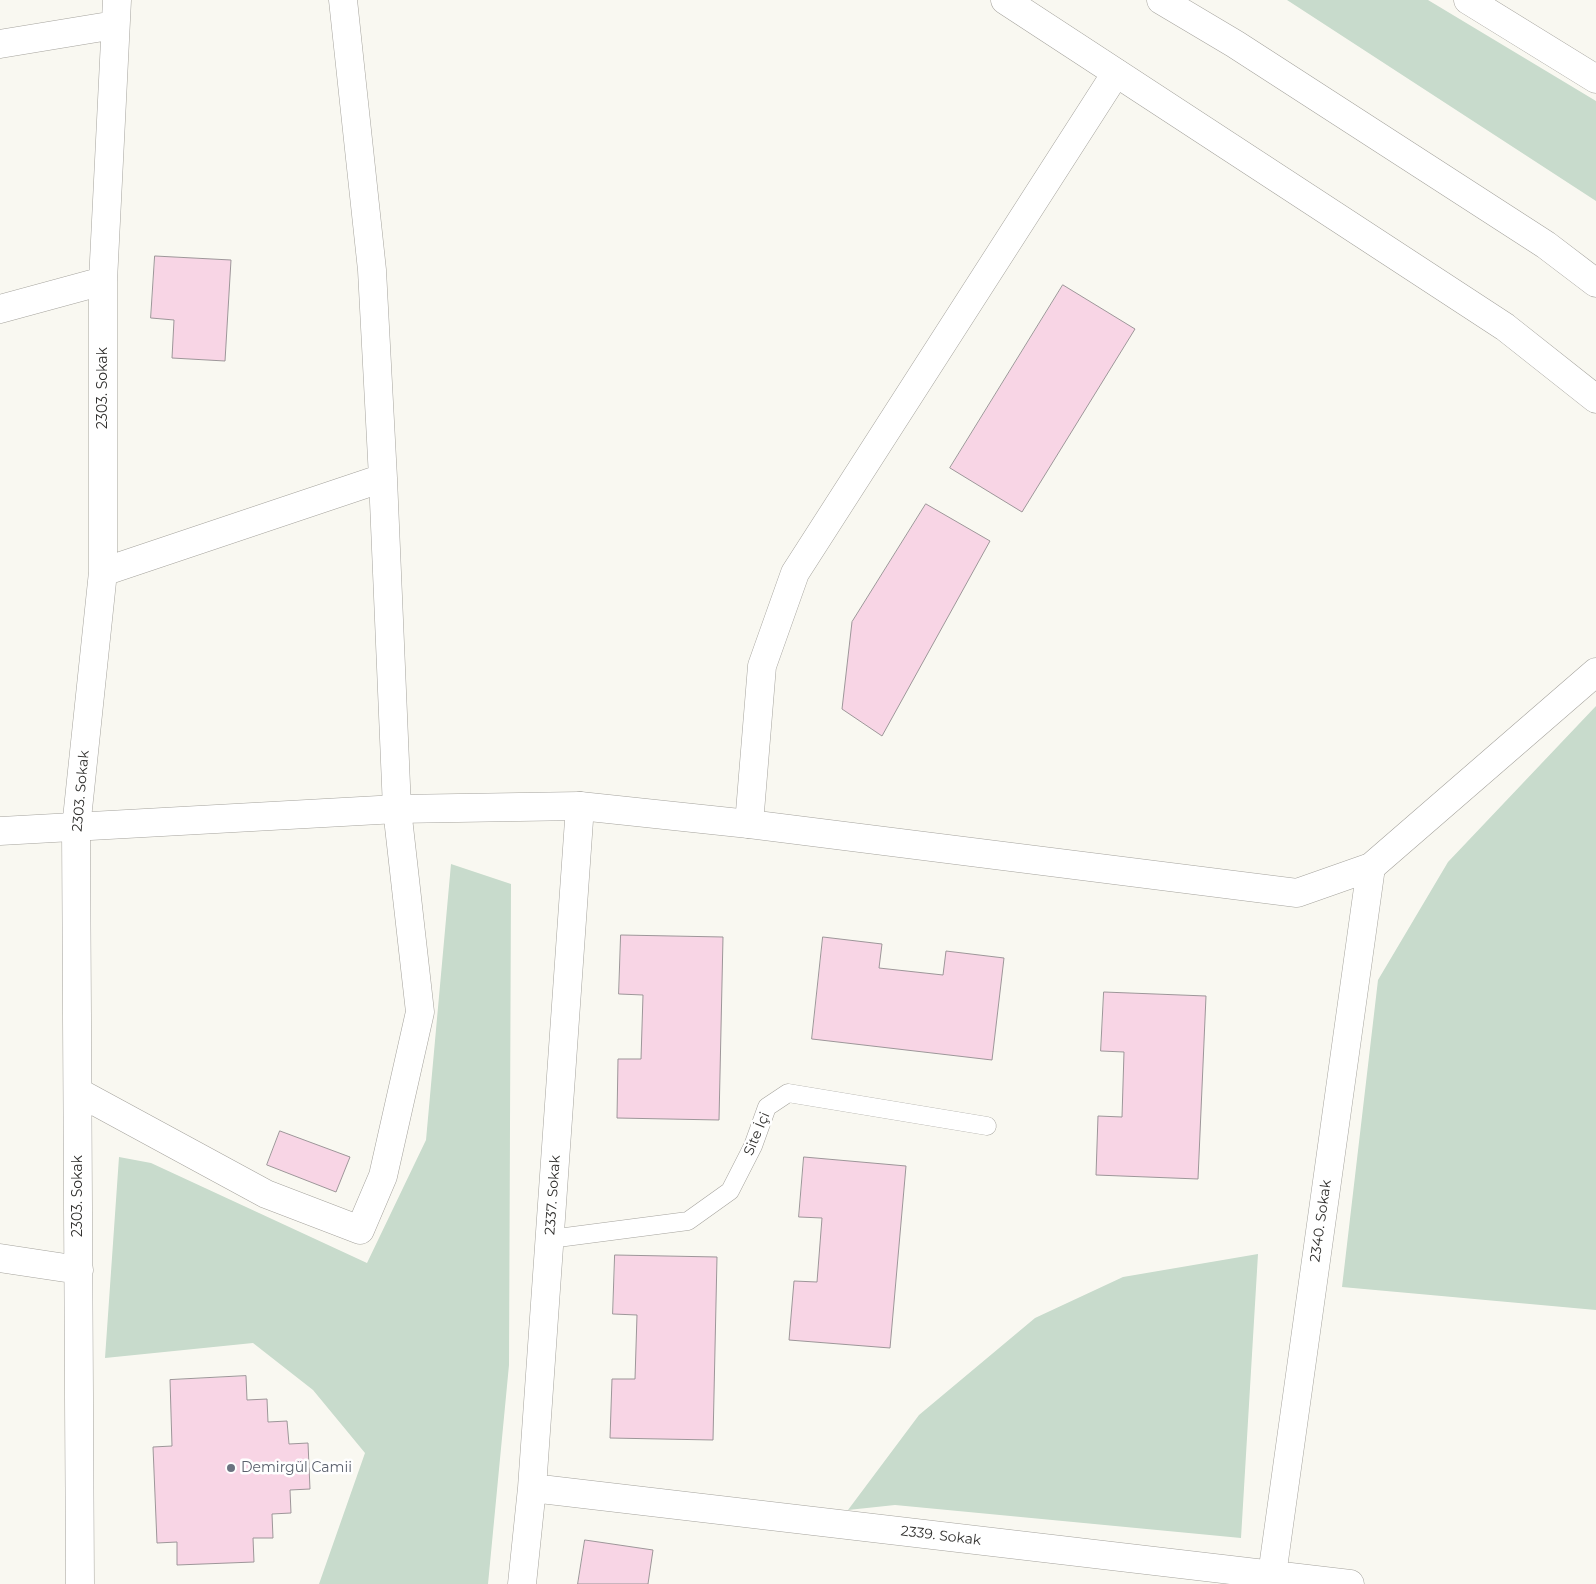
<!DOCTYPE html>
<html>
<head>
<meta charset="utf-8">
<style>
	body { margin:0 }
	canvas { display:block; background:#f9f8f1 }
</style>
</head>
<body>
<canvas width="1596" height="1584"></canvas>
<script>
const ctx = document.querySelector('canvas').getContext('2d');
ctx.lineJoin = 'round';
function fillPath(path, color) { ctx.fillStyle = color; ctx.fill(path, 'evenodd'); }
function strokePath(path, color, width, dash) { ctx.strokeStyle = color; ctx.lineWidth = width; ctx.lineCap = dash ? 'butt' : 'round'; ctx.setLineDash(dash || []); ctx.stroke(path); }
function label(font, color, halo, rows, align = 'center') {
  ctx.font = font + ' Montserrat,sans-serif'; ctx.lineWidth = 5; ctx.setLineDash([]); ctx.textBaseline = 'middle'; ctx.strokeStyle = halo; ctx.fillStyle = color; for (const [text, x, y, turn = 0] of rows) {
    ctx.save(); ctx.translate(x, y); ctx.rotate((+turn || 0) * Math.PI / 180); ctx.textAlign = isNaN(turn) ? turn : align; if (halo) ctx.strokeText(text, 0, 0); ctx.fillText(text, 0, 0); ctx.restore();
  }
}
fillPath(new Path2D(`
	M1287 0H1428L1596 101V201Z
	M1596 706V1310L1342 1287 1378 980 1448 862Z
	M451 864 511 884 509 1365 488 1584H319L365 1453 313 1390 253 1343 105 1358 119 1157 151 1163 367 1263 426 1140Z
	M1258 1254 1241 1538 895 1505 848 1510 919 1415 1035 1318 1123 1277Z`), '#c8dbcc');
const building = new Path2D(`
	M155 256 231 260 225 361 172 358 174 320 151 318Z
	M1063 285 1135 329 1022 512 950 468Z
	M926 504 990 541 882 736 842 709 852 622Z
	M621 935 723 937 719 1120 617 1118 618 1059H641L643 995 619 994Z
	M823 937 882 944 879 968 943 975 946 951 1004 958 992 1060 812 1039Z
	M1104 992 1206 996 1198 1179 1096 1175 1098 1116 1122 1117 1124 1052 1101 1051Z
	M280 1131 350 1157 336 1192 267 1165Z
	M804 1157 906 1166 890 1348 789 1340 794 1281 817 1282 822 1218 799 1217Z
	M615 1255 717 1257 713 1440 610 1438 612 1379H635L637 1315 613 1314Z
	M246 1376 247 1400 267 1399 268 1422 287 1421 289 1444 308 1443 310 1489 290 1490 291 1513 272 1514 273 1538H253L254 1562 177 1565V1542L157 1543 153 1447 172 1446 170 1380Z
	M585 1540 653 1550 648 1584H578Z`);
fillPath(building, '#f8d5e5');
strokePath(building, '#9d9699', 1);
const service = new Path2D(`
	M550 1239 688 1221 730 1191 753 1146 767 1107 788 1093 987 1126`);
const minor = new Path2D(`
	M1468 0 1596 79
	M0 44 115 25
	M0 309 103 281
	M103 572 383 478
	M749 824 762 666 795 573 1116 73
	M78 1092 266 1194 360 1230 383 1176 420 1012 397 809 383 478 372 270 343 0
	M0 1258 79 1270
	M532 1488 1350 1584
	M1272 1575 1371 867
	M80 1584 76 828 103 572V281L117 0
	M522 1584 532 1488 580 806`);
const tertiary = new Path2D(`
	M0 831 397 809 580 806 749 824 1297 893 1371 867 1596 672`);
const primary = new Path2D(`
	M1005 0 1505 327 1596 399
	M1161 0 1235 44 1546 245 1596 283`);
strokePath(service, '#a5a39d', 19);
strokePath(minor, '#a5a39d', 29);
strokePath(tertiary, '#a5a39d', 29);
strokePath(primary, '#a5a39d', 29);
strokePath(service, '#fff', 18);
strokePath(minor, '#fff', 28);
strokePath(tertiary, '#fff', 28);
strokePath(primary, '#fff', 28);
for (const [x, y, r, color] of [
	[231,1468,5,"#6b7280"]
]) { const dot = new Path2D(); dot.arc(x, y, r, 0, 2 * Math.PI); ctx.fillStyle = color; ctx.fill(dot); strokePath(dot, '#fff', 2); }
label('14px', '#302f2d', '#fff', [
	["2303. Sokak",103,388,-90],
	["2303. Sokak",81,791,-85],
	["Site İçi",757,1134,-67],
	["2337. Sokak",553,1195,-86],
	["2303. Sokak",78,1196,-90],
	["2340. Sokak",1321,1221,-82],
	["2339. Sokak",941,1536,7]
]);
label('14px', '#5b616d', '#fff', [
	["Demirgül Camii",241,1468]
], 'left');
</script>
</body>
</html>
